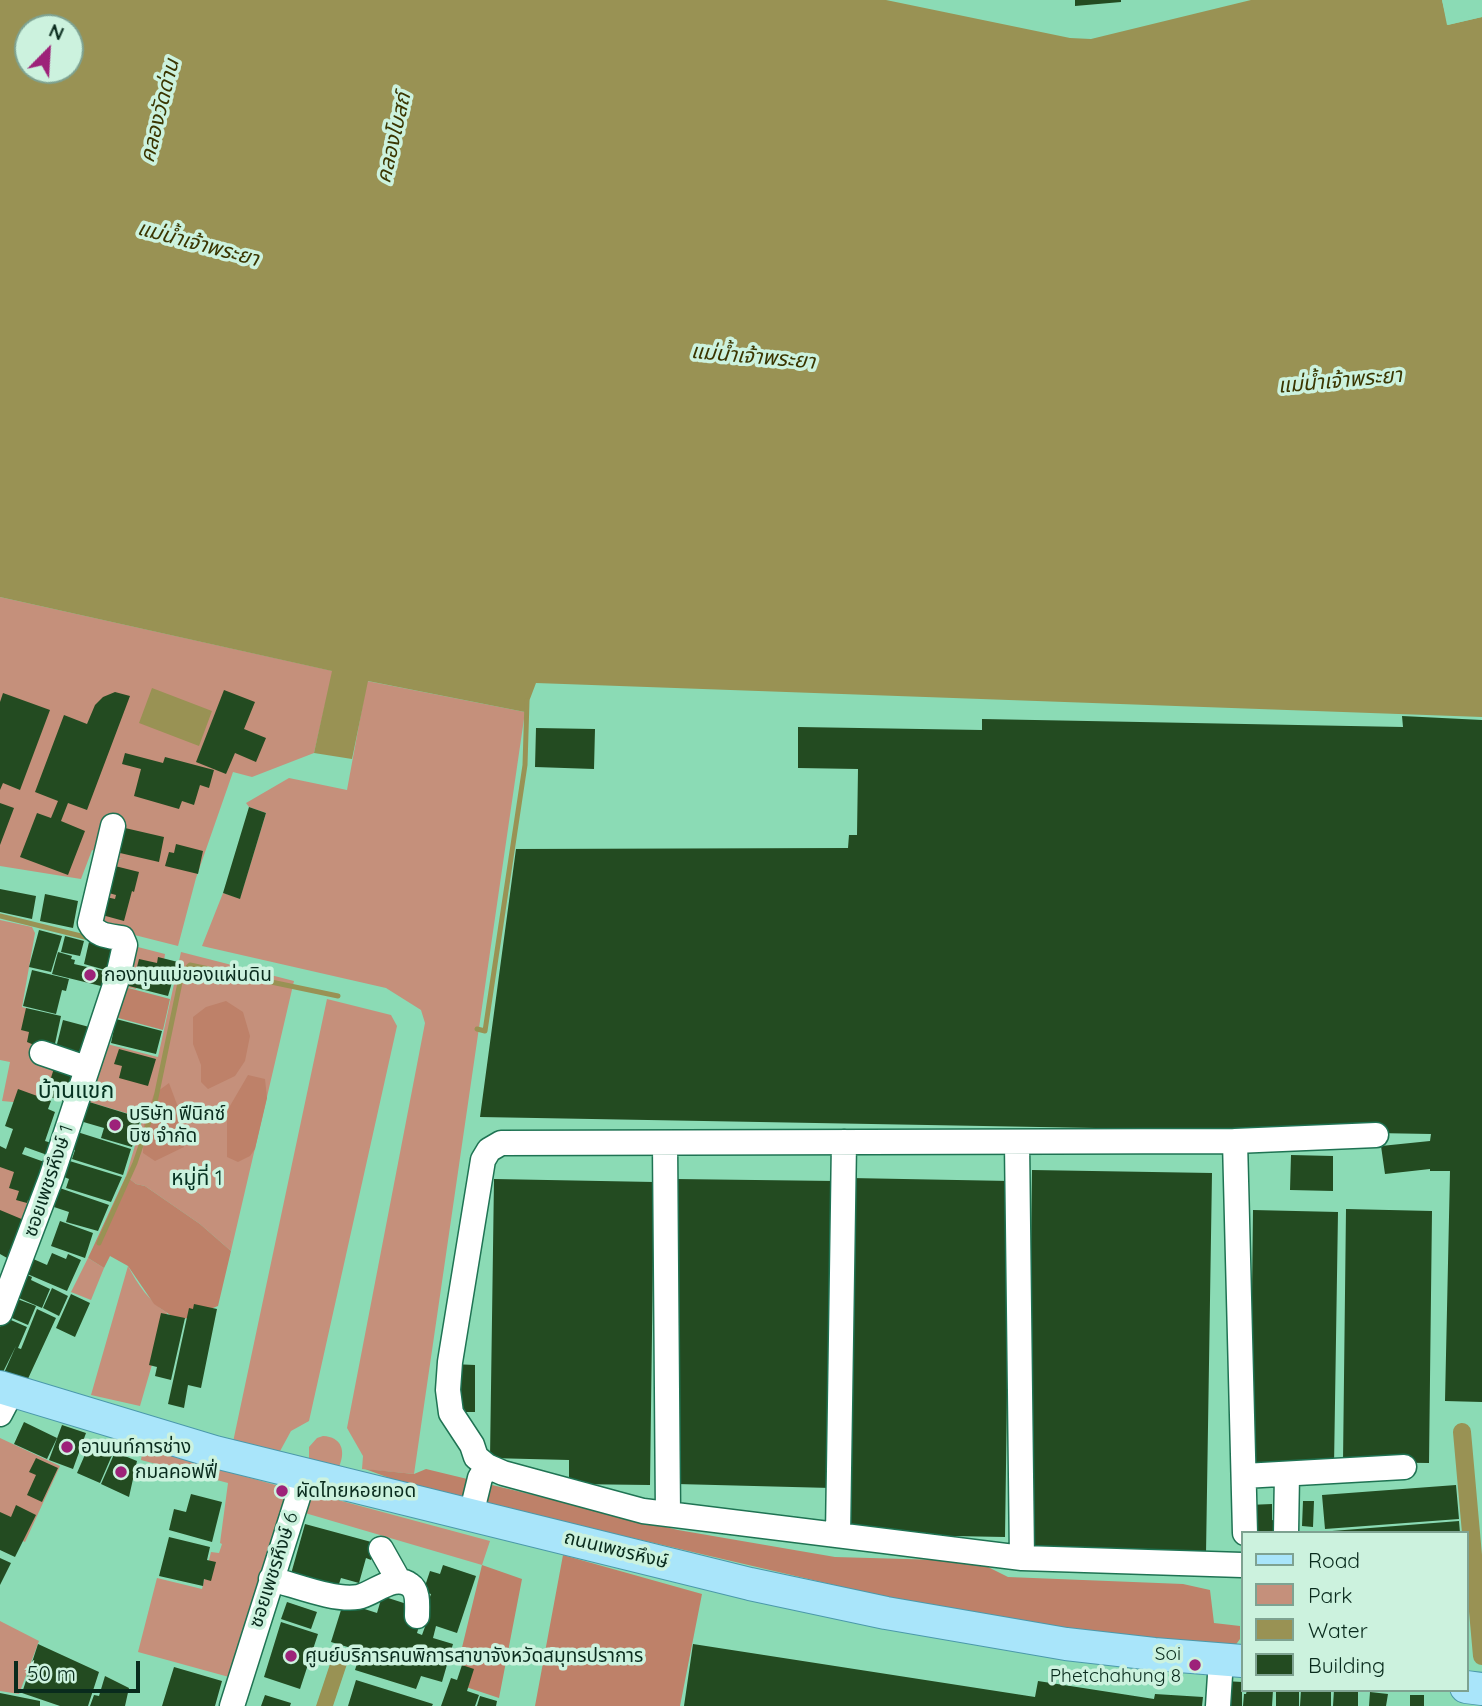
<!DOCTYPE html>
<html>
<head>
<meta charset="utf-8">
<style>
	body { margin:0 }
	#map { position:relative; width:1482px; height:1706px; overflow:hidden; background:#8bdbb5; font-family:Quicksand,sans-serif }
	canvas { display:block }
	.legend { position:absolute; left:1241px; top:1531px; width:228px; height:161px; box-sizing:border-box; background:#ccf2de; border:2px solid #7ea291; margin:0; padding:9px 12px; list-style:none; font-size:21px; color:#092b1d }
	.legend li { display:flex; align-items:center; gap:14px; height:35px }
	.legend b { width:35px; border:2px solid #7ea291 }
	.north { position:absolute; left:14px; top:14px; width:70px; height:70px; box-sizing:border-box; background:#ccf2de; border:2px solid #7ea291; border-radius:50%; rotate:24deg; font-size:19px; font-weight:700; line-height:28px; text-align:center; color:#092b1d }
	.north::after { content:''; display:block; margin:auto; width:24px; height:32px; background:#9d2279; clip-path:polygon(50% 0,100% 100%,50% 72%,0 100%) }
	.scale { position:absolute; left:14px; top:1661px; width:126px; height:32px; box-sizing:border-box; border:4px solid #092b1d; border-top:0; padding-left:9px; font-size:21px; line-height:24px; white-space:nowrap; color:#092b1d; -webkit-text-stroke:5px #ccf2de; paint-order:stroke }
</style>
</head>
<body>
<div id="map">
<canvas width="1482" height="1706"></canvas>
<ul class="legend">
<li><b style="height:9px;background:#a9e5fa"></b>Road</li>
<li><b style="height:19px;background:#c5907b"></b>Park</li>
<li><b style="height:19px;background:#999254"></b>Water</li>
<li><b style="height:19px;background:#234b21"></b>Building</li>
</ul>
<div class="north">N</div>
<div class="scale">50 m</div>
</div>
<script>
const ctx = document.querySelector('canvas').getContext('2d');
ctx.lineJoin = 'round';
function fillPath(path, color) { ctx.fillStyle = color; ctx.fill(path, 'evenodd'); }
function strokePath(path, color, width, dash) { ctx.strokeStyle = color; ctx.lineWidth = width; ctx.lineCap = dash ? 'butt' : 'round'; ctx.setLineDash(dash || []); ctx.stroke(path); }
function label(font, color, halo, rows, align = 'center') {
  ctx.font = font + ' Quicksand,"Noto Sans Thai",sans-serif'; ctx.lineWidth = 7; ctx.setLineDash([]); ctx.textBaseline = 'middle'; ctx.strokeStyle = halo; ctx.fillStyle = color; for (const [text, x, y, turn = 0] of rows) {
    ctx.save(); ctx.translate(x, y); ctx.rotate((+turn || 0) * Math.PI / 180); ctx.textAlign = isNaN(turn) ? turn : align; if (halo) ctx.strokeText(text, 0, 0); ctx.fillText(text, 0, 0); ctx.restore();
  }
}
fillPath(new Path2D(`
	M0 597 333 671 314 753 252 777 233 772 196 878 178 946 99 926 111 857 123 859 92 850 81 879 0 866Z
	M367 681 525 712 414 1474 362 1469 363 1456 347 1428 425 1023 421 1010 386 988 202 946 223 893 240 898 266 813 249 807 246 803 289 778 347 790Z
	M0 920 32 927 35 933 22 1007 29 1009 28 1028 62 1050 46 1105 2 1101 10 1062 0 1060Z
	M130 945 165 954 163 967 145 962 136 989 117 985Z
	M181 952 294 981 231 1251 200 1224 145 1186 136 1184 126 1176 143 1118 79 1099 99 1042 158 1057Z
	M327 999 391 1015 397 1026 309 1421 291 1431 279 1453 233 1442Z
	M0 1166 22 1174 40 1197 29 1224 0 1215Z
	M88 1258 104 1268 91 1300 71 1292Z
	M128 1266C138 1285 149 1301 167 1313L140 1406 91 1395Z
	M323 1436C342 1437 346 1451 339 1467L309 1459V1447L317 1438Z
	M0 1438 60 1466 25 1542 2 1532 0 1535Z
	M143 1448 290 1489 229 1677 138 1652 157 1578 202 1589 211 1552 219 1553 222 1544 220 1543 228 1483 141 1460Z
	M312 1493 490 1541 482 1565 305 1513Z
	M0 1621 39 1641 19 1694 0 1691Z`), '#c5907b');
fillPath(new Path2D(`
	M117 985 170 999 163 1030 107 1015Z
	M226 1001 243 1012 250 1036 245 1061 235 1076 208 1089 201 1082V1065L193 1044V1017L206 1007Z
	M248 1075 265 1079 267 1098 255 1149 250 1156 238 1162 227 1157V1111Z
	M169 1083 181 1115 184 1147 155 1161 143 1153 144 1123 154 1094Z
	M126 1176 136 1184 145 1186 200 1224 231 1251 218 1306 179 1321 154 1304 128 1266 110 1256 104 1268 88 1258Z
	M365 1469 414 1474 426 1469 678 1530 835 1557 976 1561 1008 1577 1183 1584 1210 1590 1214 1623 1240 1626V1639L1234 1647 1104 1634 937 1609 414 1487Z
	M563 1555 702 1594 680 1706H535Z
	M482 1565 522 1579 499 1698 466 1687 471 1669 458 1664Z`), '#be8169');
fillPath(new Path2D(`
	M0 0H886L1070 38 1091 39 1251 0H1442L1448 25 1482 17V717L536 683 525 712 368 681 352 759 314 753 332 671 0 597ZM28 28H70V70H28Z
	M152 688 212 711 199 746 139 723Z
	M333 1655 348 1661 333 1706H316Z`), '#999254');
fillPath(new Path2D(`
	M1442 0H1446L1450 21 1482 14V17L1447 25Z`), '#8bdbb5');
strokePath(new Path2D(`
	M0 916 89 938
	M477 1029 485 1031 525 765 527 701
	M99 1243 135 1163 154 1107 182 973 190 965 338 996`), '#999254', 5);
strokePath(new Path2D(`
	M1462 1432 1482 1656`), '#999254', 18);
fillPath(new Path2D(`
	M1075 0H1121V2L1075 6Z
	M224 690 255 702 244 729 266 738 256 762 235 753 226 774 196 762Z
	M115 692 130 696 87 810 68 803 61 821 85 831 68 875 20 857 37 813 51 818 58 801 35 792 64 715 87 724 95 705 103 697Z
	M3 693 50 710 20 790 3 783 0 790V702Z
	M1402 716 1482 720V1402L1445 1401 1450 1171H1430V1169L1385 1174 1381 1146 1430 1141 1431 1134 480 1117 516 849 848 848 849 835H857L858 769 798 768V727L982 730V719L1403 727Z
	M536 728 595 729 594 769 535 767Z
	M125 753 163 763 165 757 214 770 209 788 200 785 194 805 182 801 179 809 134 796 141 769 122 764Z
	M0 803 14 808 0 845Z
	M249 807 266 813 240 899 223 893Z
	M125 828 164 837 159 862 120 853Z
	M176 844 203 851 198 874 165 866 169 852 174 853Z
	M111 865 139 872 134 892 132 891 124 921 102 915 106 897 115 899 116 895 105 892Z
	M0 889 36 896 32 919 0 912Z
	M45 894 78 901 73 928 40 921Z
	M39 930 62 936 51 972 29 967Z
	M65 936 84 941 80 956 61 952Z
	M89 942 114 948 109 971 84 964Z
	M58 952 72 956 71 959 75 960 74 964 109 972 105 987 52 974Z
	M158 957 178 962 168 996 121 984 124 972 135 975 139 959 157 963Z
	M32 970 69 979 66 991 62 990 56 1014 23 1006Z
	M26 1008 61 1016 53 1053 27 1042 29 1032 21 1030Z
	M116 1019 162 1031 156 1054 111 1043Z
	M63 1020 93 1028 84 1060 55 1052Z
	M119 1049 156 1059 148 1086 119 1078 122 1066 114 1064Z
	M55 1065 73 1068 69 1103 37 1093 42 1078 50 1081Z
	M18 1089 51 1101 48 1109 55 1112 45 1141 55 1144 50 1156 25 1147 22 1154 50 1164 36 1203 28 1200 27 1203 16 1200 19 1191 9 1188 14 1172 0 1167V1146L6 1149 13 1129 5 1126Z
	M86 1101 141 1118 132 1147 101 1138 104 1128 80 1121Z
	M71 1130 131 1149 123 1175 72 1159 75 1150 65 1147Z
	M1291 1155 1333 1156V1191L1290 1190Z
	M63 1159 122 1177 111 1202 66 1188 69 1179 57 1174Z
	M1032 1170 1212 1173 1206 1554 1027 1551Z
	M850 1178 1010 1181 1005 1537 846 1534Z
	M494 1179 654 1182 650 1485 569 1484V1460L490 1458Z
	M675 1179 835 1181 831 1488 677 1484Z
	M51 1185 109 1205 98 1231 66 1222 69 1212 54 1207 56 1199Z
	M1346 1209 1432 1211 1429 1463 1343 1462Z
	M0 1210 31 1223 16 1263 0 1254Z
	M1253 1210 1338 1212 1334 1466 1250 1464Z
	M60 1221 93 1233 85 1258 51 1246Z
	M52 1253 66 1259 68 1254 81 1260 67 1291 25 1273 31 1258 47 1265Z
	M22 1273 32 1277 31 1280 50 1289 42 1308 12 1295Z
	M52 1288 68 1296 59 1316 43 1308Z
	M71 1294 90 1303 75 1337 56 1328Z
	M12 1297 36 1306 28 1325 5 1315Z
	M194 1304 217 1309 201 1388 188 1385 184 1408 168 1404 189 1308 193 1309Z
	M37 1309 56 1318 26 1383 4 1373 16 1346 3 1372 0 1371V1327L4 1317 27 1327 18 1348 21 1349Z
	M161 1313 185 1318 171 1380 155 1376 157 1367 149 1365Z
	M452 1364 475 1365V1412H451Z
	M24 1422 57 1438 47 1459 14 1444Z
	M62 1425 86 1433 73 1469 49 1460Z
	M90 1443 113 1453 100 1483 77 1473Z
	M115 1452 137 1461 129 1497 101 1484Z
	M36 1458 58 1468 42 1502 27 1495 36 1475 29 1472Z
	M1456 1485 1459 1519 1325 1529 1322 1495Z
	M191 1494 222 1502 212 1542 169 1530 174 1509 186 1512Z
	M1303 1501H1314L1313 1527 1302 1526Z
	M1272 1504V1520L1282 1522 1281 1533H1250L1248 1505Z
	M16 1505 36 1515 15 1557 0 1550V1512L11 1517Z
	M1459 1521 1460 1533H1332V1531Z
	M305 1524 375 1543 371 1560 366 1558 359 1583 341 1578 338 1587 291 1574Z
	M169 1537 210 1547 207 1560 216 1562 211 1581 204 1579 203 1586 159 1576Z
	M0 1558 11 1563 0 1585Z
	M443 1565 476 1576 457 1633 436 1626 433 1638 453 1644 442 1682 421 1676 416 1689 355 1670 361 1651 331 1642 341 1610 352 1605 377 1613 382 1596 413 1606 420 1623 417 1633 422 1635 426 1624 421 1622 431 1594 423 1592 430 1571 440 1574Z
	M287 1602 317 1612 311 1629 281 1619Z
	M281 1622 318 1634 300 1689 264 1677Z
	M38 1644 99 1672 88 1706H60L22 1693Z
	M693 1644 1035 1697 1038 1681 1154 1699 1155 1694 1203 1697 1202 1706H684Z
	M462 1665 474 1669 467 1691 479 1695 475 1706H441L451 1678 457 1680Z
	M174 1667 222 1681 215 1706H162Z
	M105 1676 129 1688 125 1706H90L94 1695 99 1696Z
	M356 1680 433 1704 432 1706H348Z
	M1225 1681 1242 1682V1706H1224Z
	M1247 1690H1273L1272 1706H1243L1244 1694H1246Z
	M1276 1690H1299V1706H1276Z
	M1301 1690H1331V1706H1300Z
	M1334 1690H1358V1706H1333Z
	M1370 1692 1388 1694 1386 1706H1369Z
	M0 1693 40 1701V1706H0Z
	M265 1695 291 1703 290 1706H261Z
	M1410 1695H1424V1706H1410Z
	M480 1696 497 1701 496 1706H477Z`), '#234b21');
const minor = new Path2D(`
	M42 1053 86 1068
	M1235 1141 1376 1135
	M1017 1142 1022 1558
	M665 1143 668 1514
	M0 1313 51 1178 118 976 125 945 122 938C109 936 96 936 90 923L113 826
	M0 1414 12 1391
	M1244 1476 1404 1467
	M471 1515 480 1478 487 1466
	M1286 1533 1287 1474
	M838 1535 844 1142
	M381 1549 399 1581
	M1242 1565 1022 1558 643 1511 503 1473 487 1466 476 1457 472 1445 451 1413 448 1390 450 1362 483 1160 489 1150 501 1143 1235 1141 1245 1533
	M271 1579C295 1585 334 1601 358 1597 374 1594 394 1573 410 1585 419 1591 417 1606 417 1616
	M232 1706 305 1475
	M1218 1706 1221 1660`);
const major = new Path2D(`
	M0 1387 215 1452 750 1584 886 1613 1066 1644 1154 1654 1242 1661
	M1466 1687 1482 1689`);
strokePath(minor, '#1f7353', 27);
strokePath(major, '#4b99ab', 34);
strokePath(minor, '#fff', 24);
strokePath(major, '#a9e5fa', 32);
for (const [x, y, r, color] of [
	[90,975,7,"#9d2279"],
	[115,1125,7,"#9d2279"],
	[67,1447,7,"#9d2279"],
	[121,1472,7,"#9d2279"],
	[282,1491,7,"#9d2279"],
	[291,1656,7,"#9d2279"],
	[1195,1665,7,"#9d2279"]
]) { const dot = new Path2D(); dot.arc(x, y, r, 0, 2 * Math.PI); ctx.fillStyle = color; ctx.fill(dot); strokePath(dot, '#ccf2de', 2.5); }
label('19px', '#092b1d', '#ccf2de', [
	["กองทุนแม่ของแผ่นดิน",104,975],
	["บริษัท ฟีนิกซ์",129,1114],
	["บิซ จำกัด",129,1136],
	["อานนท์การช่าง",81,1447],
	["กมลคอฟฟี่",135,1472],
	["ผัดไทยหอยทอด",296,1491],
	["Soi",1181,1654,"right"],
	["Phetchahung 8",1181,1676,"right"],
	["ศูนย์บริการคนพิการสาขาจังหวัดสมุทรปราการ",305,1656]
], 'left');
label('19px', '#092b1d', '#ccf2de', [
	["ซอยเพชรหึงษ์ 1",49,1181,-71],
	["ถนนเพชรหึงษ์",616,1550,14],
	["ซอยเพชรหึงษ์ 6",274,1570,-72]
]);
label('italic 21px', '#3a3500', '#ccf2de', [
	["คลองวัดด่าน",160,111,-76],
	["คลองโบสถ์",394,138,-77],
	["แม่น้ำเจ้าพระยา",198,244,15],
	["แม่น้ำเจ้าพระยา",753,357,5],
	["แม่น้ำเจ้าพระยา",1340,381,-5]
]);
label('21px', '#053221', '#ccf2de', [
	["หมู่ที่ 1",197,1179]
]);
label('23px', '#053221', '#ccf2de', [
	["บ้านแขก",76,1091]
]);
</script>
</body>
</html>
